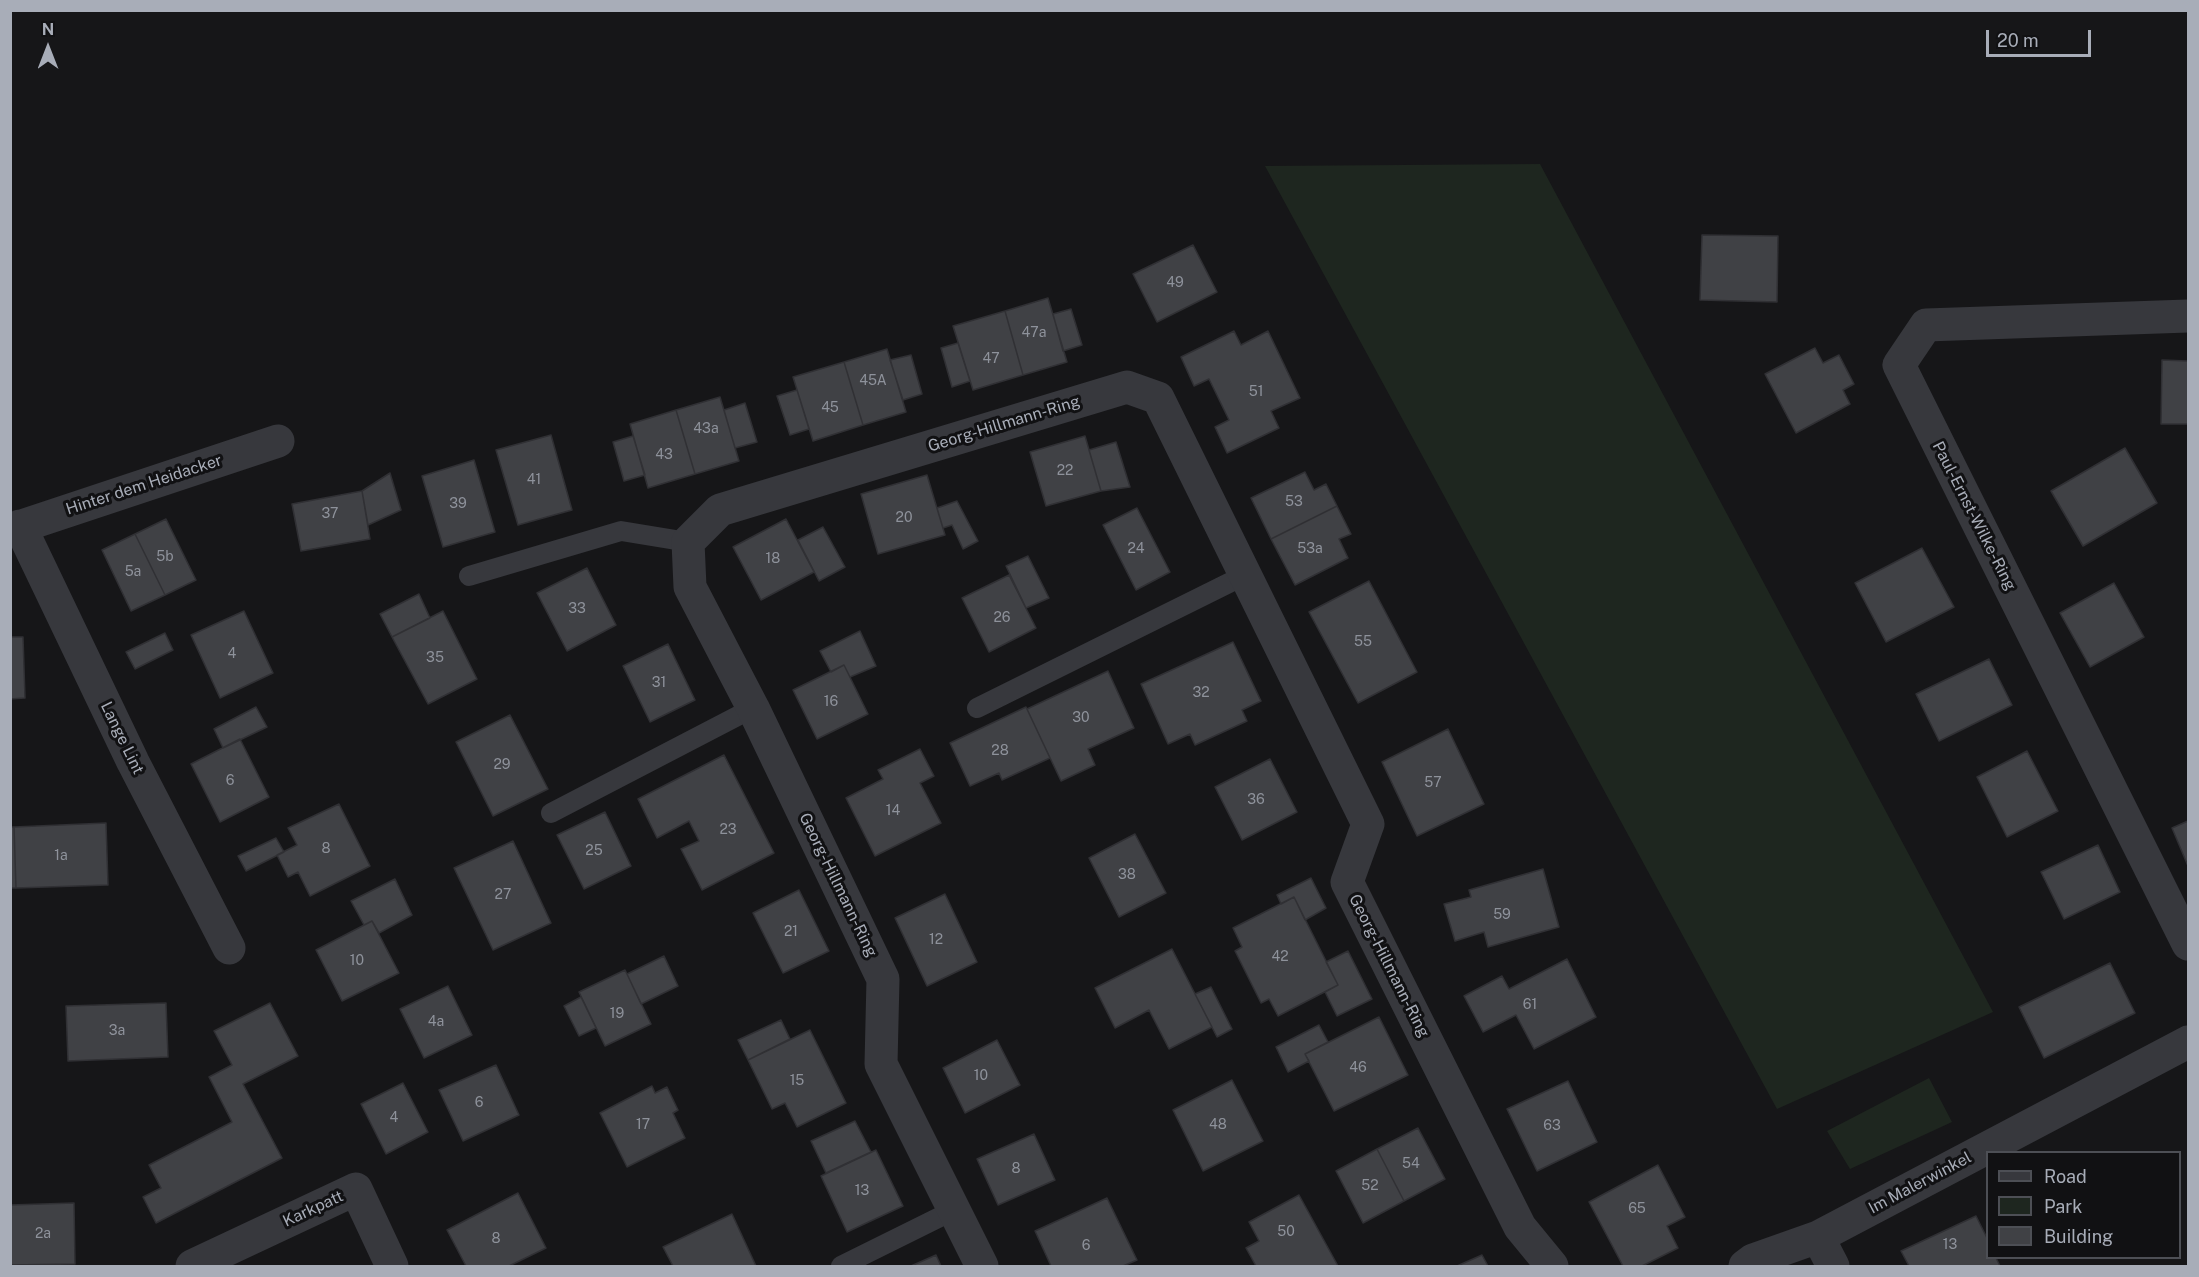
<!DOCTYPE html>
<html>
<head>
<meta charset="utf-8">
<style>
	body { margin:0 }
	#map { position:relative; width:2199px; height:1277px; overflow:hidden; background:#161618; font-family:"Public Sans",sans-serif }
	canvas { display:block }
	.frame { position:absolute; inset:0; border:12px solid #a8adb8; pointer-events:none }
	.legend { position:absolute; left:1986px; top:1151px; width:195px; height:108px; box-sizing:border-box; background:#111113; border:2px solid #4d4f55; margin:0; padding:8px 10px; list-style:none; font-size:18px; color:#a8adb8 }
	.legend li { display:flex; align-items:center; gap:12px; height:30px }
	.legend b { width:30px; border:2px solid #4d4f55 }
	.north { position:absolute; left:18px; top:18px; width:60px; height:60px; -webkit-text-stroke:4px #111113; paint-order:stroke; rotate:0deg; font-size:16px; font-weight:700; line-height:24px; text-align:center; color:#a8adb8 }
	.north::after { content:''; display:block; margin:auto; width:21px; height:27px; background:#a8adb8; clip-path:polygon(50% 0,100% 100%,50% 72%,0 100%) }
	.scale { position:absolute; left:1986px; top:30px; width:105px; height:27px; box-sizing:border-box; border:3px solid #a8adb8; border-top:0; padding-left:8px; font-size:18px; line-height:21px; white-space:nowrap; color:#a8adb8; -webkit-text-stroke:4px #111113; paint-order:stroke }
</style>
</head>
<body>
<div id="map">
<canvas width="2199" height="1277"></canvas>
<div class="frame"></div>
<ul class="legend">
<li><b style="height:8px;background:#37383d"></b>Road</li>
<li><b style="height:16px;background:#1e261f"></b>Park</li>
<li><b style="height:16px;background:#404145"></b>Building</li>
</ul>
<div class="north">N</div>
<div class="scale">20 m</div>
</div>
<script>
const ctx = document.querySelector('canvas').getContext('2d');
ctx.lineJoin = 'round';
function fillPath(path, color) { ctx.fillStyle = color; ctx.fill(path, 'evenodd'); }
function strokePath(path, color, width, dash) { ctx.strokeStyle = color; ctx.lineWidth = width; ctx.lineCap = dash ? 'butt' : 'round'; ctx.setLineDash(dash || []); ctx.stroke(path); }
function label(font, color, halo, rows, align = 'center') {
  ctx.font = font + ' "Public Sans",sans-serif'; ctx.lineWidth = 6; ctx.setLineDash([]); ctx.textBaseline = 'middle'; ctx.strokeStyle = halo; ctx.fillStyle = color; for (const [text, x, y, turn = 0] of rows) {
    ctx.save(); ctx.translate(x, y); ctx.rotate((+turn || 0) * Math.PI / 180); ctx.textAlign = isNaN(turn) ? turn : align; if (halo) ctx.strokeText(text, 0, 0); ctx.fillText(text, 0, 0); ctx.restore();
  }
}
fillPath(new Path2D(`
	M1540 164 1993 1012 1777 1109 1265 166Z
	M1929 1078 1952 1122 1850 1169 1827 1131Z`), '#1e261f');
const building = new Path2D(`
	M1702 235 1778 236 1777 302 1700 300Z
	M1193 245 1217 292 1157 322 1133 274Z
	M1048 298 1067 362 1023 375 1005 311Z
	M1071 309 1082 345 1063 351 1053 314Z
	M1005 311 1023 375 973 390 953 326Z
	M1234 331 1241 345 1268 331 1300 398 1271 411 1279 428 1227 453 1215 427 1229 420 1209 379 1194 386 1181 357Z
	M958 343 970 381 952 387 941 348Z
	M1815 348 1823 363 1839 355 1854 384 1843 390 1850 404 1796 433 1765 374Z
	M887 349 906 412 863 425 844 362Z
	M911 355 922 394 903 400 890 360Z
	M2162 360 2188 361V424H2161Z
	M844 362 863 425 813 441 793 377Z
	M797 390 809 429 790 435 777 396Z
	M720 397 739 461 695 474 676 410Z
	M745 403 757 442 735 448 724 410Z
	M676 410 695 474 648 488 630 424Z
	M551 435 572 510 518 525 496 450Z
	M633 436 645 475 624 481 613 442Z
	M1085 436 1101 491 1046 506 1030 452Z
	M1116 442 1130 487 1101 491 1089 450Z
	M2125 448 2157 503 2083 546 2051 491Z
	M474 460 495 532 443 547 422 476Z
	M1305 472 1314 490 1326 484 1337 506 1271 539 1251 498Z
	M390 473 401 510 368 525 362 491Z
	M927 475 945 535 878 554 861 494Z
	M362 491 370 539 301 551 292 504Z
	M957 501 978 541 963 549 952 525 943 528 937 508Z
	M1337 506 1351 534 1339 539 1348 558 1295 585 1271 539Z
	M1137 508 1170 572 1136 590 1103 525Z
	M166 519 196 580 165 595 135 534Z
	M786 519 814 572 761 600 733 547Z
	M823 527 845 567 819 581 798 540Z
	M135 534 165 595 131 611 102 550Z
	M1922 548 1954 607 1886 642 1855 583Z
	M1028 556 1049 598 1026 608 1006 566Z
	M587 568 616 625 567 651 537 593Z
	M1009 575 1036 628 989 652 962 598Z
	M1369 581 1417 672 1358 703 1309 612Z
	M2114 583 2144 637 2090 667 2060 613Z
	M419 594 430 618 392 637 380 614Z
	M244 611 273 673 220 698 191 635Z
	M443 611 477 679 428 704 392 637Z
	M860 631 876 666 850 677 844 665 831 672 820 651Z
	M165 633 173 650 135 669 126 652Z
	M10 637H23L25 698 10 699Z
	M1233 642 1261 701 1242 710 1247 721 1195 745 1190 734 1168 744 1141 684Z
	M668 644 695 700 650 722 623 666Z
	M1989 659 2012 705 1939 741 1916 694Z
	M844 665 868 714 817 739 793 690Z
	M1108 671 1134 728 1088 749 1095 765 1061 781 1027 709Z
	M256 707 267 727 223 748 214 729Z
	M1026 707 1050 758 1002 780 999 773 970 786 950 743Z
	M510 715 548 789 493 816 456 742Z
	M1448 729 1484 804 1417 836 1382 762Z
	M240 739 269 797 220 822 191 764Z
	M920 749 934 776 920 783 941 823 875 856 846 798 883 779 878 770Z
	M2027 751 2058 811 2007 837 1977 777Z
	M724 755 774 853 702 890 681 849 699 841 689 821 657 838 638 799Z
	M1270 759 1297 812 1242 840 1215 787Z
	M339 804 370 866 310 896 298 872 288 877 277 855 297 845 288 828Z
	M605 812 631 866 584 889 557 835Z
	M2188 821V866L2172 828Z
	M106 823 108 885 16 888 14 827Z
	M10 827H14L16 888H10Z
	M1135 834 1166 893 1119 917 1089 858Z
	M276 838 284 852 246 871 238 856Z
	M513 841 551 923 493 950 454 868Z
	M2098 845 2120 892 2064 919 2041 872Z
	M1543 869 1559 927 1488 947 1484 932 1455 941 1444 904 1471 897 1469 890Z
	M1311 878 1326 908 1305 920 1294 897 1281 904 1277 895Z
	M395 879 412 915 379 933 372 921 364 925 351 901Z
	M799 890 829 951 783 973 753 913Z
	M945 894 977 962 927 986 895 918Z
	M1294 897 1338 985 1278 1016 1269 999 1261 1003 1235 951 1242 947 1233 928Z
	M372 921 399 973 342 1001 316 950Z
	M1172 949 1212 1027 1169 1049 1149 1010 1115 1028 1095 988Z
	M1348 951 1372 999 1337 1016 1325 992 1338 985 1326 962Z
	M664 956 678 986 641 1004 627 974Z
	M1567 959 1596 1017 1534 1049 1516 1015 1483 1032 1464 996 1502 976 1509 989Z
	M2110 963 2135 1013 2044 1058 2019 1007Z
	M625 970 651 1024 605 1046 579 992Z
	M448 986 472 1035 424 1058 400 1009Z
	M1211 987 1232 1029 1217 1037 1195 994Z
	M581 997 596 1028 579 1036 564 1006Z
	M166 1003 168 1057 68 1061 66 1006Z
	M270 1003 298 1056 243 1084 282 1158 156 1223 143 1197 161 1188 149 1165 232 1122 209 1077 232 1065 214 1031Z
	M1379 1017 1408 1075 1334 1111 1305 1054Z
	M781 1020 790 1039 748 1060 738 1040Z
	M1319 1025 1328 1042 1305 1054 1309 1061 1288 1072 1276 1047Z
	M810 1030 846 1103 797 1127 785 1103 772 1109 748 1060Z
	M997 1040 1020 1085 965 1113 943 1068Z
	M496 1065 519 1115 463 1141 439 1090Z
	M1232 1080 1263 1141 1203 1171 1173 1110Z
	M1568 1081 1597 1142 1537 1171 1507 1109Z
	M403 1083 428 1132 386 1154 361 1104Z
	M652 1086 655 1093 667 1087 678 1110 673 1113 685 1138 627 1167 600 1113Z
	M855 1121 871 1152 826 1173 811 1141Z
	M1418 1128 1445 1179 1404 1201 1377 1149Z
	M1034 1134 1055 1180 998 1205 977 1159Z
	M1377 1149 1404 1201 1363 1223 1336 1171Z
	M876 1150 903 1206 847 1232 821 1176Z
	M1658 1165 1685 1217 1667 1226 1678 1248 1642 1266H1623L1589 1202Z
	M518 1193 546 1248 509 1266H466L447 1230Z
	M1299 1195 1338 1266H1256L1246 1248 1259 1241 1249 1222Z
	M1107 1198 1137 1260 1123 1266H1051L1035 1231Z
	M74 1203 75 1264 10 1265V1205Z
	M732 1214 756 1266H673L663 1247Z
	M1976 1216 1988 1240V1258H1996L2000 1266H1909L1901 1251Z
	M936 1255 941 1266H911Z
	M1482 1255 1488 1266H1457Z`);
fillPath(building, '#404145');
strokePath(building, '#303034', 1.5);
strokePath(new Path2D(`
	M469 576 621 531 688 542
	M977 708 1245 575
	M551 813 753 708
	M841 1266 954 1210`), '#37383d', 20);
strokePath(new Path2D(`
	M2188 316 1926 325 1899 365 2188 944
	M20 526 133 762 229 948
	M10 530 278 441
	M1818 1237 1833 1266
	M192 1266 356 1189 392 1266
	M982 1266 881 1064 883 979 753 708 690 587 688 542 720 510 1127 387 1158 398 1368 824 1347 882 1520 1227 1552 1266
	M1745 1266 1753 1260 1818 1237 2188 1042`), '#37383d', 33);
label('14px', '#8e929b', null, [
	["49",1175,283],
	["47a",1034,333],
	["47",991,359],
	["45A",873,381],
	["51",1256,392],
	["45",830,408],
	["43a",706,429],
	["43",664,455],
	["22",1065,471],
	["41",534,480],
	["53",1294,502],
	["39",458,504],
	["37",330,514],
	["20",904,518],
	["24",1136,549],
	["53a",1310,549],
	["5b",165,557],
	["18",773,559],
	["5a",133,572],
	["33",577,609],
	["26",1002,618],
	["55",1363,642],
	["4",232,654],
	["35",435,658],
	["31",659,683],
	["32",1201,693],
	["16",831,702],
	["30",1081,718],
	["28",1000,751],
	["29",502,765],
	["6",230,781],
	["57",1433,783],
	["36",1256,800],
	["14",893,811],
	["23",728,830],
	["8",326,849],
	["25",594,851],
	["1a",61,856],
	["38",1127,875],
	["27",503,895],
	["59",1502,915],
	["21",791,932],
	["12",936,940],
	["42",1280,957],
	["10",357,961],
	["61",1530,1005],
	["19",617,1014],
	["4a",436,1022],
	["3a",117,1031],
	["46",1358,1068],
	["10",981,1076],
	["15",797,1081],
	["6",479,1103],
	["4",394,1118],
	["17",643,1125],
	["48",1218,1125],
	["63",1552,1126],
	["54",1411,1164],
	["8",1016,1169],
	["52",1370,1186],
	["13",862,1191],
	["65",1637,1209],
	["50",1286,1232],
	["2a",43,1234],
	["8",496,1239],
	["13",1950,1245],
	["6",1086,1246]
]);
label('16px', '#a8adb8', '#111113', [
	["Georg-Hillmann-Ring",1004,424,-17],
	["Hinter dem Heidacker",144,485,-18],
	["Paul-Ernst-Wilke-Ring",1974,516,63],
	["Lange Lint",122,738,64],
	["Georg-Hillmann-Ring",838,885,64],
	["Georg-Hillmann-Ring",1389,966,63],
	["Im Malerwinkel",1920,1183,-28],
	["Karkpatt",313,1209,-25]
]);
</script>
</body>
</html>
